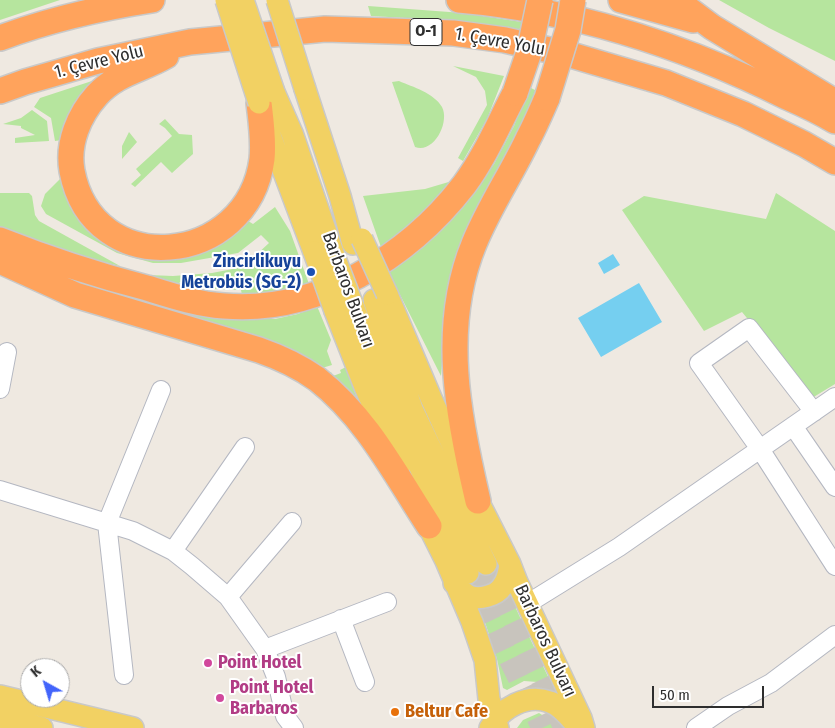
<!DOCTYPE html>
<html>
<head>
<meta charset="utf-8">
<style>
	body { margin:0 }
	#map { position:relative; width:835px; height:728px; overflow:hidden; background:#efe9e1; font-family:"Fira Sans Condensed",sans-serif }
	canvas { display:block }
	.north { position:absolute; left:20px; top:658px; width:50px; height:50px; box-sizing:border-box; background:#fff; border:1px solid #ababab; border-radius:50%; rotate:321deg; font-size:14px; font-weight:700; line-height:20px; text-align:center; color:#2e2e2e }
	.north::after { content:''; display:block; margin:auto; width:18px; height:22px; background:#4264fb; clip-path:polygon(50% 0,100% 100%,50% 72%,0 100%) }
	.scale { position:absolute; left:652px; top:686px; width:112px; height:22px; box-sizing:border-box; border:2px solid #2e2e2e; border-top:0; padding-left:6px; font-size:15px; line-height:18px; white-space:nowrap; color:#2e2e2e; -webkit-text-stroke:4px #fff; paint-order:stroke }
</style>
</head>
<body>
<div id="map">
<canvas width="835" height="728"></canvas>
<div class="north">K</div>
<div class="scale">50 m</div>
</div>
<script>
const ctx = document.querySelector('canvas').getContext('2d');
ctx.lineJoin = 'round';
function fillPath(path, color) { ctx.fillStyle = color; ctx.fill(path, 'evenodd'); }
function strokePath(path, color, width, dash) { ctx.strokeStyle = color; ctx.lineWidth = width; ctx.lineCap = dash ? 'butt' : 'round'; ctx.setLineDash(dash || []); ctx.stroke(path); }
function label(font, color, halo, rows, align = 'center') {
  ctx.font = font + ' "Fira Sans Condensed",sans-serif'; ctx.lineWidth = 4; ctx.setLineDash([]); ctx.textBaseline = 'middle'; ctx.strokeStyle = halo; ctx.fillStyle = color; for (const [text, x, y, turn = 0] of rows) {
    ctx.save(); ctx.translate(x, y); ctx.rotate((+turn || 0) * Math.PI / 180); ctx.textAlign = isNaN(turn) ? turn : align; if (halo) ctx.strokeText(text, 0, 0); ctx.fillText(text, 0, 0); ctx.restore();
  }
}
fillPath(new Path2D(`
	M0 0H60L0 20Z
	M719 0H835V61L769 28Z
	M368 6 463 13 522 22 519 31 459 21 371 16Z
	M453 66 504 76 487 119 463 161 458 158 487 105 485 91 476 77Z
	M95 80 62 140 55 141 51 118 34 107 40 98Z
	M399 81C413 87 434 93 442 107 450 122 434 154 415 147L392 82Z
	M529 87 539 92 445 320 441 376 391 277 388 267 423 244 455 216 494 164 514 126Z
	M32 110 47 121 49 141 15 143V138L35 135 21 128V126L3 124 21 118Z
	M165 119 179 134 192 135 193 154 172 173 161 162 135 187 131 184 141 175 136 169 172 136 165 128 159 124Z
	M129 132 137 142 122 159V146Z
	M61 178 70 203 87 226 120 248 245 219 253 224 275 207 290 231 309 284 284 292 242 295 241 290 216 289 180 282 178 285 148 275 173 276 212 273 243 267 269 243 261 235 238 253 181 263H153L117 253 46 214 41 206 45 194Z
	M452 181 438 199 382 250 363 196 425 189Z
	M0 193H29L32 196 35 215 39 221 120 266 47 248 0 230Z
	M776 193 835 231V384L812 398 742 312 704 331 622 210 644 196 766 219Z
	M57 275 128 298 211 317 275 319 298 314 317 306 331 340 327 351 332 365 322 368 147 311Z
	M346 367 362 413 322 375 331 372 333 376 341 373 340 370Z
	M511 598 551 683 524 681 507 690 503 688 497 659 482 613 503 606Z
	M539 713 547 718 556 728H517L523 720Z`), '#b6e59e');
fillPath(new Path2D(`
	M613 254 620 265 604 274 598 263Z
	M639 283 662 322 601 357 578 318Z`), '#75cff0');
strokePath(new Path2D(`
	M486 564 564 728
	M468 573 542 728`), '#c8c4bd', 21, [21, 11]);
const minor = new Path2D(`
	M0 389 7 352
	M814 412 749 328 699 363 760 449 835 566
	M793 426 835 487
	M0 490 133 531 173 551 192 566 228 597 265 649 276 677 285 716 294 728
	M173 551 245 447
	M228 597 292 522
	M527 604 619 547 835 397
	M341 619 365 682
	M265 649 387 602
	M124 675 107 523 161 390
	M696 728 728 706 771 683 835 635`);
const major = new Path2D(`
	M305 89 340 196 353 244
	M274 92 292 133 333 253
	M265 122 314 252
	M387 294 431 398 478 501 510 564 517 582 581 718 584 728
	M374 300 412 409 486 564
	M353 306C388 397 427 485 468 573
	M335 311 365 387 400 465
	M421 511 446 561 472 622 485 660 489 699 498 728
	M454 583C459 588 463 593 469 596 479 600 496 596 502 587 507 581 509 572 510 564
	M0 696 133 728
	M0 717 42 728
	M490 728C501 708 527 693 550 702 562 706 571 719 579 728`);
const highway = new Path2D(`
	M459 0C574 10 685 46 787 97 803 104 820 112 835 121
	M621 0 693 20
	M676 0 712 27 835 102
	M0 38C49 20 100 8 152 0
	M166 56C142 70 117 73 97 95 79 115 67 143 72 171 93 282 248 267 262 159 264 140 261 121 259 103
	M0 91 25 82 98 61 190 42 325 29 453 33 505 40 571 55 666 83 743 114 804 144 835 162
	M0 240C48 259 97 275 147 288 173 296 197 304 224 306 318 314 408 257 464 185 485 157 499 123 515 93
	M0 261 75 295 259 350C279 357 299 366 317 379 367 418 395 474 429 526
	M478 501C458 417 440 327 474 244 489 207 511 175 528 139 535 126 541 112 547 98`);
strokePath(minor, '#b4b7c1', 20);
strokePath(major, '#c9c9c9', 24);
strokePath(highway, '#c9c9c9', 28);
strokePath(minor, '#fff', 18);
strokePath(major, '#f2d163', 21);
strokePath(highway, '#ffa35c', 25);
const majorBridge = new Path2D(`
	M226 0 259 103
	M243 0 274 92
	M277 0 305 89
	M362 239 387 294
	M314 252 335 311
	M333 253 353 306`);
const highwayBridge = new Path2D(`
	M515 93 529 52 540 0
	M547 98 568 30 573 0`);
strokePath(majorBridge, '#c9c9c9', 24, []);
strokePath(highwayBridge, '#c9c9c9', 28, []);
strokePath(majorBridge, '#f2d163', 21);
strokePath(highwayBridge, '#ffa35c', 25);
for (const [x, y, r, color] of [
	[311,272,5,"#1a4fb4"],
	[208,663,5,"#d1479c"],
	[220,698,5,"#d1479c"],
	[395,712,5,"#e8710a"]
]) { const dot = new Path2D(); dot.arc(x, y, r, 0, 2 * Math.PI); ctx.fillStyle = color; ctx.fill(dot); strokePath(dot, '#fff', 2); }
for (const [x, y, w] of [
	[426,32,32]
]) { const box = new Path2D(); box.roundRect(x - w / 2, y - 13.5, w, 27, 4); ctx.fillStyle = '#fff'; ctx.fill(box); strokePath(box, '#2e2e2e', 1); }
label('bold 16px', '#2e2e2e', null, [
	["O-1",426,32]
]);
label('18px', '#2e2e2e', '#fff', [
	["1. Çevre Yolu",500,42,10],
	["1. Çevre Yolu",99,62,-14],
	["Barbaros Bulvarı",348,290,70],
	["Barbaros Bulvarı",545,641,65]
]);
label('bold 18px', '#164399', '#fff', [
	["Zincirlikuyu",301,262],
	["Metrobüs (SG-2)",301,283]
], 'right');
label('bold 18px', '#b23c85', '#fff', [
	["Point Hotel",218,663],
	["Point Hotel",230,688],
	["Barbaros",230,709]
], 'left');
label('bold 18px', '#c56008', '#fff', [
	["Beltur Cafe",405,712]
], 'left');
</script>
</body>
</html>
